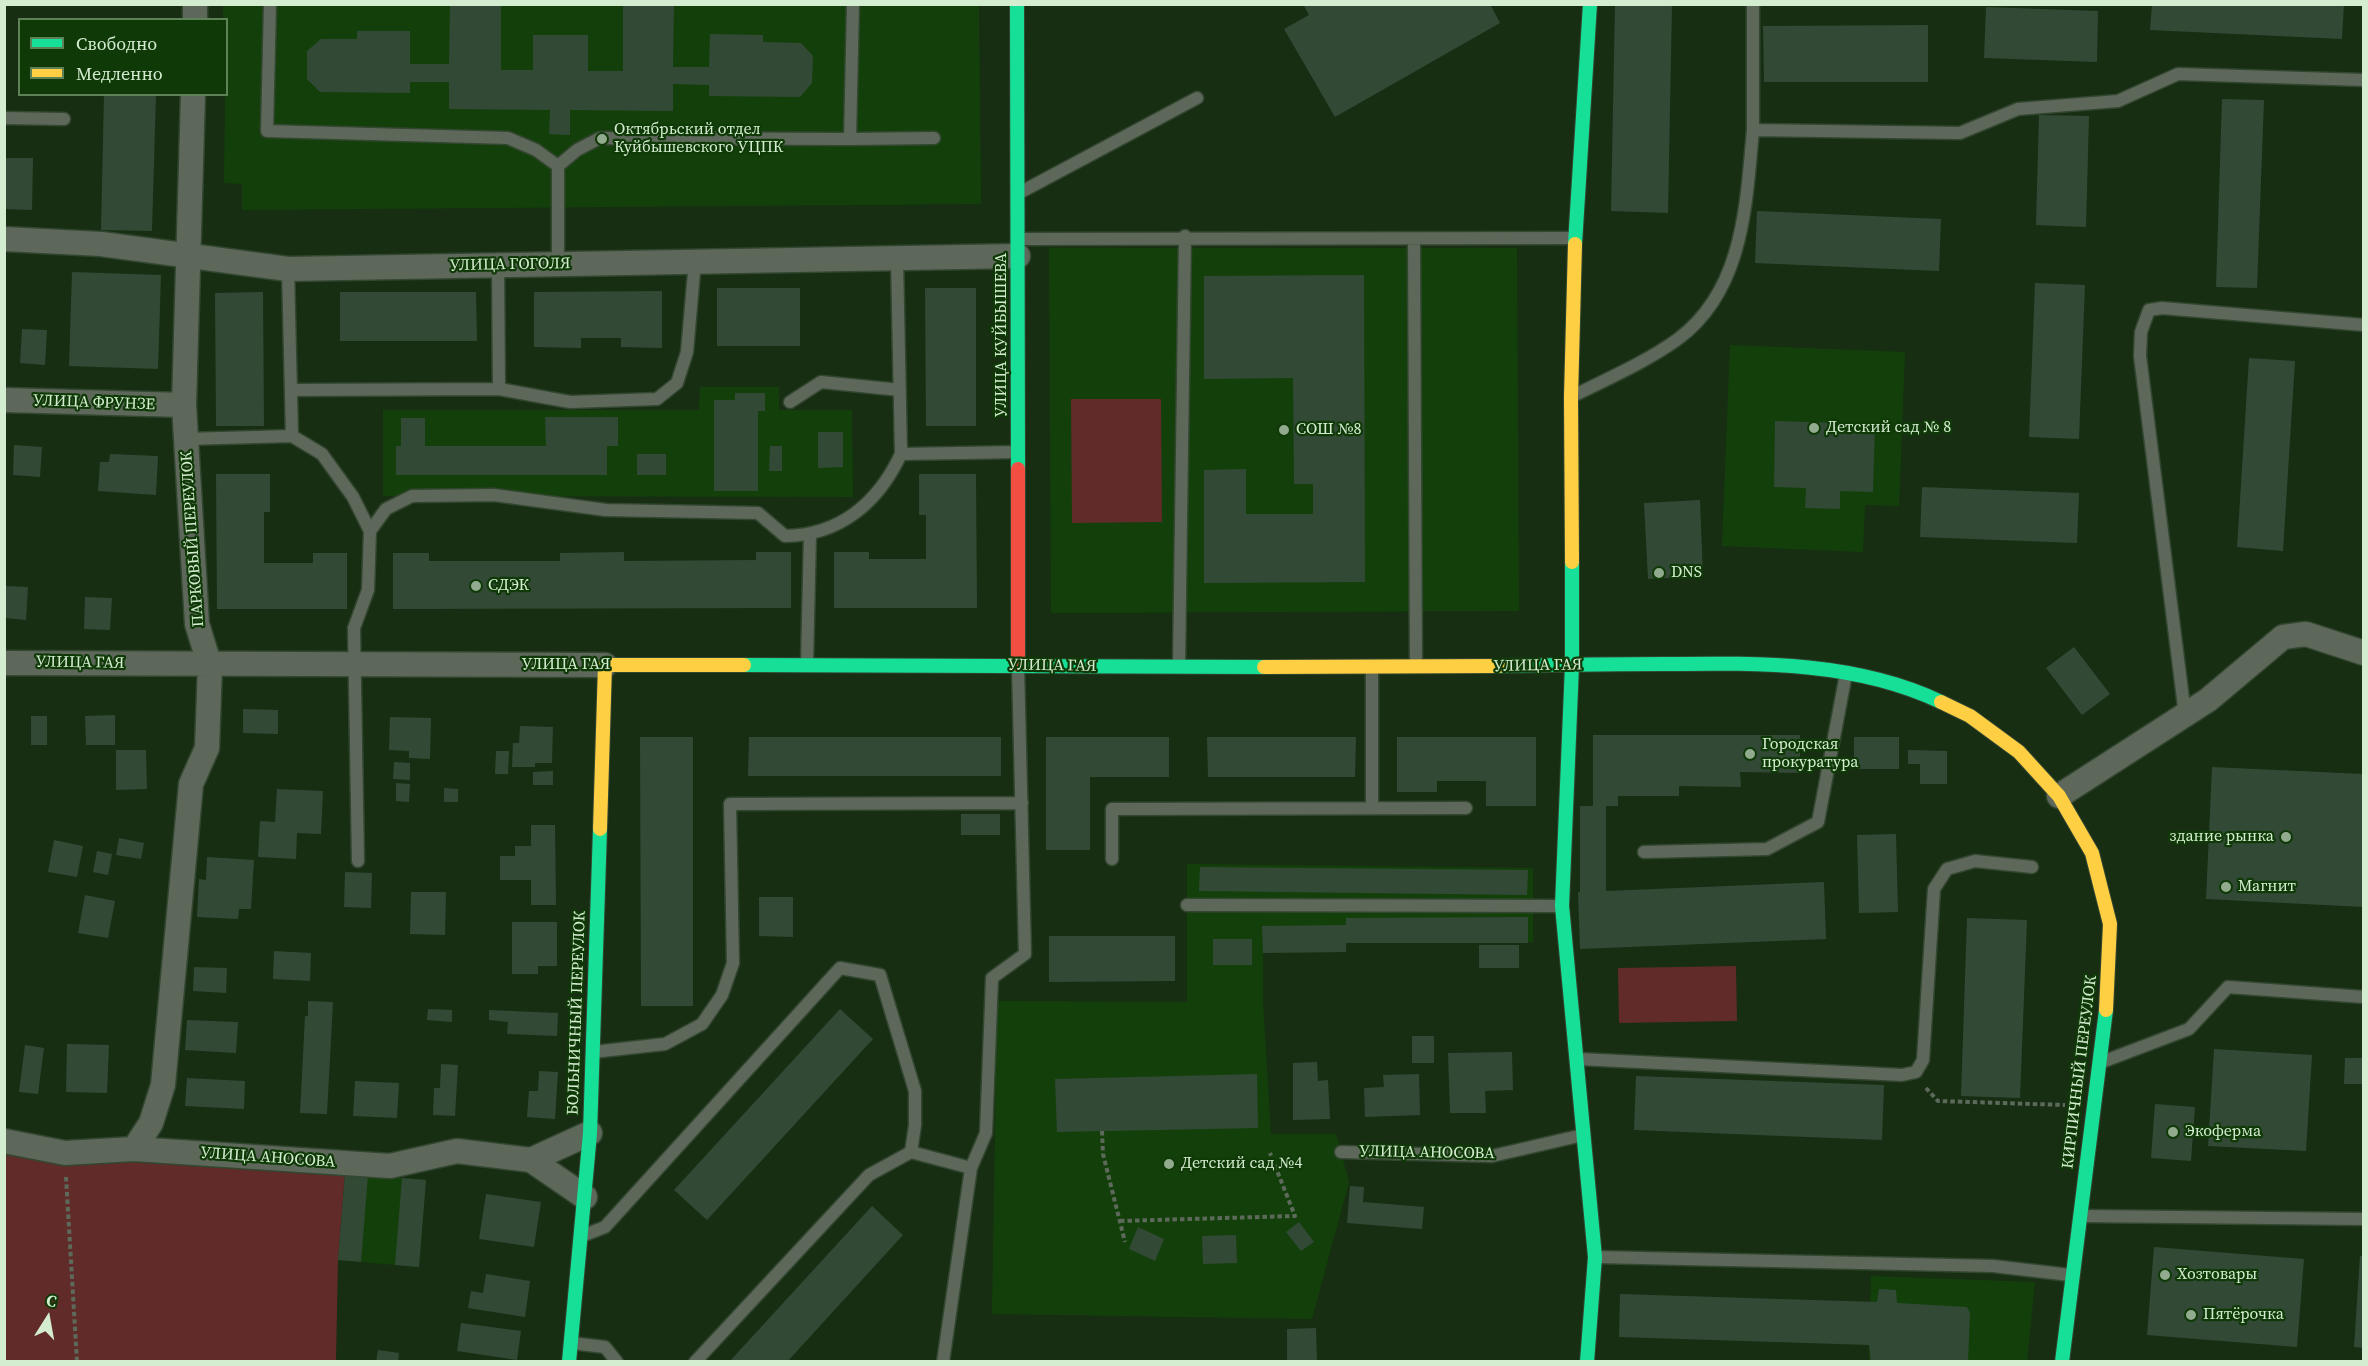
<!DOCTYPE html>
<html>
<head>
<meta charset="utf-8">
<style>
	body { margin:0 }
	#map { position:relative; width:2368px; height:1366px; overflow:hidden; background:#172e13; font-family:"Source Serif 4",serif }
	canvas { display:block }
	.frame { position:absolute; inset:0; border:6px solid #d4ecd0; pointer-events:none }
	.legend { position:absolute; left:18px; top:18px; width:210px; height:78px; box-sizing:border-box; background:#0f3a07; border:2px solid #5e8157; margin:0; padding:8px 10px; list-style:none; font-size:18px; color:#d4ecd0 }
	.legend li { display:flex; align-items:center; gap:12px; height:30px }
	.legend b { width:30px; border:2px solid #5e8157 }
	.north { position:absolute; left:18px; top:1288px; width:60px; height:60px; -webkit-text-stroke:4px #0f3a07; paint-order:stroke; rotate:11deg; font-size:16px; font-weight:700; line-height:24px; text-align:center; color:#d4ecd0 }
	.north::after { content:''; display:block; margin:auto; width:21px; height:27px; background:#d4ecd0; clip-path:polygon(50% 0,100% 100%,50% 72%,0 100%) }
</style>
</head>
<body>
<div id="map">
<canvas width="2368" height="1366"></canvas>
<div class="frame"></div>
<ul class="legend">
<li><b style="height:8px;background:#16e098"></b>Свободно</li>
<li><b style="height:8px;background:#ffcf43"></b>Медленно</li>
</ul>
<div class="north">С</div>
</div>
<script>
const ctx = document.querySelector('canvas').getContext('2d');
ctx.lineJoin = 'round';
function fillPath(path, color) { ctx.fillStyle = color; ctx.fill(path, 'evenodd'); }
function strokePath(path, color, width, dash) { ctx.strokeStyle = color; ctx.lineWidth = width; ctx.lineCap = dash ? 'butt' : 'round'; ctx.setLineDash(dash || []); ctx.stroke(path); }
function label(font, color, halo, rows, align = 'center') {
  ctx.font = font + ' "Source Serif 4",serif'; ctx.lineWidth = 4.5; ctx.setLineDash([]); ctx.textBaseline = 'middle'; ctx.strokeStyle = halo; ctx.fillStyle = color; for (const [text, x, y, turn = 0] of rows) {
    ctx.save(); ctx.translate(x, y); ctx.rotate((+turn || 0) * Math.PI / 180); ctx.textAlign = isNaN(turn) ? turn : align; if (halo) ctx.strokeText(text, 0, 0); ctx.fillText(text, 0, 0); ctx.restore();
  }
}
fillPath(new Path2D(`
	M223 5H979L981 204 242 210V184L224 183 226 20 223 19Z
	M1049 248H1517L1519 611 1051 613Z
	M1730 345 1905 352 1899 506 1865 505 1863 552 1722 546Z
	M700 387H779V410H852L853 497 383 496V410H699Z
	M1187 864 1533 868V942L1346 943V952L1263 953V1002L1271 1134H1336L1349 1182 1312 1319 992 1314 997 1001 1187 1002Z
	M345 1173 426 1180 419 1267 338 1260Z
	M1871 1276 2035 1282 2027 1361 1869 1362Z`), '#13400a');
fillPath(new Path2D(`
	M1071 399H1161L1162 522 1072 523Z
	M1736 966 1737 1021 1619 1023 1618 968Z
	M4 1155 345 1173 338 1260 336 1361H5Z`), '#612b29');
fillPath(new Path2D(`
	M450 4H501V70H533V35H588V71H623V4H674L673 67H709L710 34 763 35V42L801 43 813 56 812 83 800 97 709 96V85L673 84V111L570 110V135L549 134 550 110 449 109V82H410V93L320 92 307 79V51L321 39H357V31H410V64H449Z
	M1303 4H1490L1500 23 1335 117 1284 29 1309 15Z
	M1615 4H1672L1668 213 1611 211Z
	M2152 4H2344L2342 39 2150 30Z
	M1986 7 2098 11 2097 62 1984 58Z
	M1928 25V82H1764L1763 26Z
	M104 94H156L152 231 101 230Z
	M2222 99 2264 100 2257 288 2216 287Z
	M2039 115 2089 116 2086 227 2036 225Z
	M4 158H33L32 210 4 209Z
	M1757 211 1941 219 1939 271 1755 263Z
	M72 272 161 275 158 369 69 366Z
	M1364 275 1365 582 1204 583V470L1246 469V514H1313V484H1294L1293 378 1204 379V276Z
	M2035 283 2085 285 2079 439 2029 437Z
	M717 288H800V346H717Z
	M925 288H976V426H926Z
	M662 291V348L621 347V338H581V348L534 347V292Z
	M263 292 264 426H216L215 293Z
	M340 292H476L477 341H340Z
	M22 329 47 330 45 365 20 363Z
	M2249 358 2295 361 2283 551 2237 547Z
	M735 393H765V411H758V491H714V400H735Z
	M545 417H618V446H607V475H396V446H401V418H425V446H546Z
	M1775 421 1875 424 1873 492 1840 491V509L1805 508 1806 488 1774 487Z
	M818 432H843V467L818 468Z
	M14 445 42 447 40 477 13 475Z
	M770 446H782V471H769Z
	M110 454 158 456 156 495 98 491 100 462H109Z
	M637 454H666V475H637Z
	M216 474H270V512H264V563H313V553H347V609H217Z
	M919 474H976L977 608H834V552H869V559H926V515H919Z
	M1922 487 2079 493 2077 543 1920 537Z
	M1700 500 1703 576 1648 579 1644 503Z
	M624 552V561L756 560V552H791V608L393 609V553H429V561H560V553Z
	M4 586 28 587 26 620 4 618Z
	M85 597 112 598 110 630 84 629Z
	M2074 647 2110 694 2082 715 2046 668Z
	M243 709 278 710V734L243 733Z
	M115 715V745H86L85 716Z
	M31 716H47V745H31Z
	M390 717 431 718 430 759 409 758V751L389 750Z
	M520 726 553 727 552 763H535V767H512L513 743H519Z
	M1593 735H1800V773L1740 772 1741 787 1679 786V796H1618V806H1606V891L1824 882 1826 939 1580 949 1578 892H1580V806H1593Z
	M640 737H693V1006H641Z
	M749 737H1001V776H748Z
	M1046 737H1169V777H1090V850H1046Z
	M1207 737H1356L1355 777H1208Z
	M1397 737H1536V806H1486V781H1437V792H1397Z
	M1854 737H1899V769H1854Z
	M116 750H146L147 789 116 790Z
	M1908 750 1947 751V784H1920V764H1908Z
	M496 751H509L508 774H495Z
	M394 762 410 763V780L393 779Z
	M2212 767 2364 774V907L2206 899Z
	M553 771V785H533V772Z
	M396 783 410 784 409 802 396 801Z
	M444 788 458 789V802H444Z
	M277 789 323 791 321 834 297 833 296 859 258 857 260 821 275 822Z
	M961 814H1000V835H961Z
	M531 825H555L556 905H531V880H500V856H515V846H531Z
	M1896 834 1898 912 1859 913 1857 835Z
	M119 838 144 843 141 859 116 855Z
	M54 840 83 846 77 877 48 872Z
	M97 851 112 854 108 875 93 872Z
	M207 857 254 860 251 909H239L238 919 197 917 199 879 206 880Z
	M1200 867 1528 870 1527 895 1199 891Z
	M345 872 372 873 371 908 344 907Z
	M411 892H446L445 935 410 934Z
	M85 895 115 901 108 938 78 933Z
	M759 897H793V937L759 936Z
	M1528 917V943H1346V952L1263 953 1262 926 1346 925V918Z
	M1967 918 2027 920 2020 1098 1961 1096Z
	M512 922H557V966H538V974H512Z
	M1049 936H1175V981L1049 982Z
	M1213 939H1252V965H1213Z
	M1479 945H1519V968H1479Z
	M274 951 311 953 310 981 273 979Z
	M194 967 227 968 226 993 193 991Z
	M308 1001 333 1002 327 1114 300 1113 305 1016H308Z
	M428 1009 452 1010V1022L427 1020Z
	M840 1009 873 1039 707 1220 674 1190Z
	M489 1010 558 1013 557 1036 507 1034 508 1022 489 1020Z
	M187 1020 238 1022 236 1053 185 1050Z
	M1412 1036H1434V1063H1412Z
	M67 1044 109 1045 107 1093 66 1092Z
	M25 1045 44 1048 38 1094 19 1092Z
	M2214 1049 2312 1055 2306 1151 2208 1146Z
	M1512 1052 1513 1090 1485 1091 1486 1113H1450L1448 1053Z
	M2345 1058H2363V1084H2344Z
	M1317 1062 1318 1081 1328 1080 1330 1119 1293 1120V1063Z
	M441 1064 458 1065 455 1116 433 1115 434 1088H440Z
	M539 1071 558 1072 555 1119 527 1117 529 1091H538Z
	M1257 1074 1258 1128 1057 1132 1055 1079Z
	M1419 1074 1420 1115 1365 1117 1364 1088 1384 1087 1383 1075Z
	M1636 1076 1884 1085 1882 1140 1634 1130Z
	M187 1078 245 1081 244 1109 185 1106Z
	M355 1081 399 1083 397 1118 353 1116Z
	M2155 1104 2195 1107 2191 1161 2151 1158Z
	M345 1173 368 1175 361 1262 338 1260Z
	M402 1178 426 1180 419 1267 395 1265Z
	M1350 1186 1364 1187 1363 1202 1424 1207 1422 1229 1347 1223Z
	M486 1194 541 1202 534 1247 479 1239Z
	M872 1206 903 1235 787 1362H729Z
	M1299 1222 1314 1242 1301 1251 1286 1232Z
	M1138 1227 1164 1239 1155 1261 1129 1249Z
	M1236 1235 1237 1263 1203 1264 1202 1236Z
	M2154 1247 2304 1259 2297 1347 2147 1335Z
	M2360 1256H2364V1348L2354 1347Z
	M486 1274 530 1281 525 1317 468 1308 471 1291 483 1293Z
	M1879 1289 1896 1290 1897 1303 1967 1307 1970 1313 1968 1362H1871L1869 1345 1619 1337 1620 1294 1877 1302Z
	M461 1323 521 1331 517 1360 457 1351Z
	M1316 1328 1317 1362H1287V1329Z
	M378 1350 399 1353 398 1362H376Z`), '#324936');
const lane = new Path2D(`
	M270 4 267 131 508 138 536 150 558 166V264
	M4 118 64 119
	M1753 130V4
	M850 139 934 138
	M558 166 577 150 600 138 850 139 853 4
	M1021 192 1197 98
	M1019 239 1575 238
	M1414 239 1416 666
	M498 265 499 389
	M288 269 292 436
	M291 390 499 389 570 402 657 399 677 383 687 352 695 261
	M1573 396C1609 378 1646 362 1678 339 1744 290 1746 204 1753 130L1960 133 2018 109 2118 101 2178 74 2364 80
	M790 402 821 382 900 390
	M186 439 292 436 322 454 353 497 370 531
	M901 454 1018 452
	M807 663 810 535
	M1179 665 1185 236
	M2185 715 2140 356 2141 332 2149 310 2162 308 2364 325
	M1372 808V669
	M1644 852 1767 849 1818 822 1846 674
	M1112 859V809L1466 808
	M358 861 354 628 368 590 370 531 386 509 412 496 494 495 606 510 758 513 785 536C840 535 878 503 901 454L897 258
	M1187 905 1561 906
	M593 1052 665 1044 702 1024 722 995 733 963 730 804 1022 803
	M1579 1059 1902 1075 1916 1072 1923 1060 1934 889 1947 869 1975 861 2032 867
	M2102 1062 2189 1029 2228 987 2364 997
	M911 1152 971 1168
	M1341 1152 1492 1156 1583 1135
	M2083 1216 2364 1219
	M582 1236 605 1227 840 968 880 975 915 1091V1125L911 1152 869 1175 695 1362
	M1597 1257 1993 1266 2070 1275
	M571 1343 605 1347 617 1362
	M943 1362 971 1168 986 1133 992 978 1025 954 1018 666`);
const street = new Path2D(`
	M195 20V4
	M4 239 101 244 288 269 1018 256
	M4 400 184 405
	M4 663 605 665
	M2059 796 2208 700 2283 637 2306 634 2364 653
	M4 1141 65 1153 134 1149 390 1166 457 1151 531 1160 585 1197
	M134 1149 151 1123 163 1085 191 784 207 748 210 666 197 624 184 405 193 94
	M531 1160 590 1133`);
const fast = new Path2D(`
	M1017 4 1018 469
	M1575 244 1590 4
	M1572 562V665L1562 906 1595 1257 1587 1362
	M744 665 1264 667
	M1499 666C1554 665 1609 664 1663 664 1757 663 1855 661 1941 702
	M569 1362 590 1133 600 829
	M2062 1362 2106 1010`);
const slow = new Path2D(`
	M1572 562 1571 397 1575 244
	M1264 667 1499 666
	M1941 702 1970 716 2019 752 2059 796 2092 853 2110 924 2106 1010
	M600 829 605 665H744`);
const jam = new Path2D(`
	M1018 469V665`);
strokePath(lane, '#334630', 15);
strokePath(street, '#334630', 27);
strokePath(fast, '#334630', 16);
strokePath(slow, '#334630', 16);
strokePath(jam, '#334630', 16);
strokePath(new Path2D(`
	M1926 1088 1938 1101 2065 1105
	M1102 1131 1103 1154 1125 1242
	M66 1177 77 1362
	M1120 1221 1295 1216 1270 1153`), '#5d6a5b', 4, [4.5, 3]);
strokePath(lane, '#5d685a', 12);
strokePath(street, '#5d685a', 24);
strokePath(fast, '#16e098', 14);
strokePath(slow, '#ffcf43', 14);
strokePath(jam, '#f24e42', 14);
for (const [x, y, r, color] of [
	[602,139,6,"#92aa8e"],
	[1814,428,6,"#92aa8e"],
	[1284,430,6,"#92aa8e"],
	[1659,573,6,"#92aa8e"],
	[476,586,6,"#92aa8e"],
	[1750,754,6,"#92aa8e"],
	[2286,837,6,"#92aa8e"],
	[2226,887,6,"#92aa8e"],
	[2173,1132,6,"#92aa8e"],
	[1169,1164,6,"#92aa8e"],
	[2165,1275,6,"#92aa8e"],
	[2191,1315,6,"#92aa8e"]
]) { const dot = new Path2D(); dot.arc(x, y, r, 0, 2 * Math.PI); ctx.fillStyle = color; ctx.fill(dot); strokePath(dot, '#0f3a07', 2); }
label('16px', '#d4ecd0', '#0f3a07', [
	["Октябрьский отдел",614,130],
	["Куйбышевского УЦПК",614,148],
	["Детский сад № 8",1826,428],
	["СОШ №8",1296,430],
	["DNS",1671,573],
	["СДЭК",488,586],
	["Городская",1762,745],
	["прокуратура",1762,763],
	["здание рынка",2274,837,"right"],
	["Магнит",2238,887],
	["Экоферма",2185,1132],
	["Детский сад №4",1181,1164],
	["Хозтовары",2177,1275],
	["Пятёрочка",2203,1315]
], 'left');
label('16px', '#d4ecd0', '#0f3a07', [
	["УЛИЦА ГОГОЛЯ",510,265,-1],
	["УЛИЦА КУЙБЫШЕВА",1002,335,-90],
	["УЛИЦА ФРУНЗЕ",94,403,2],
	["ПАРКОВЫЙ ПЕРЕУЛОК",193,539,-94],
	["УЛИЦА ГАЯ",80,663,1],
	["УЛИЦА ГАЯ",566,665],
	["УЛИЦА ГАЯ",1052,666,1],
	["УЛИЦА ГАЯ",1538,666,-1],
	["БОЛЬНИЧНЫЙ ПЕРЕУЛОК",577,1013,-88],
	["КИРПИЧНЫЙ ПЕРЕУЛОК",2080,1072,-83],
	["УЛИЦА АНОСОВА",1427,1153,1],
	["УЛИЦА АНОСОВА",268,1158,4]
]);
</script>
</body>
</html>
